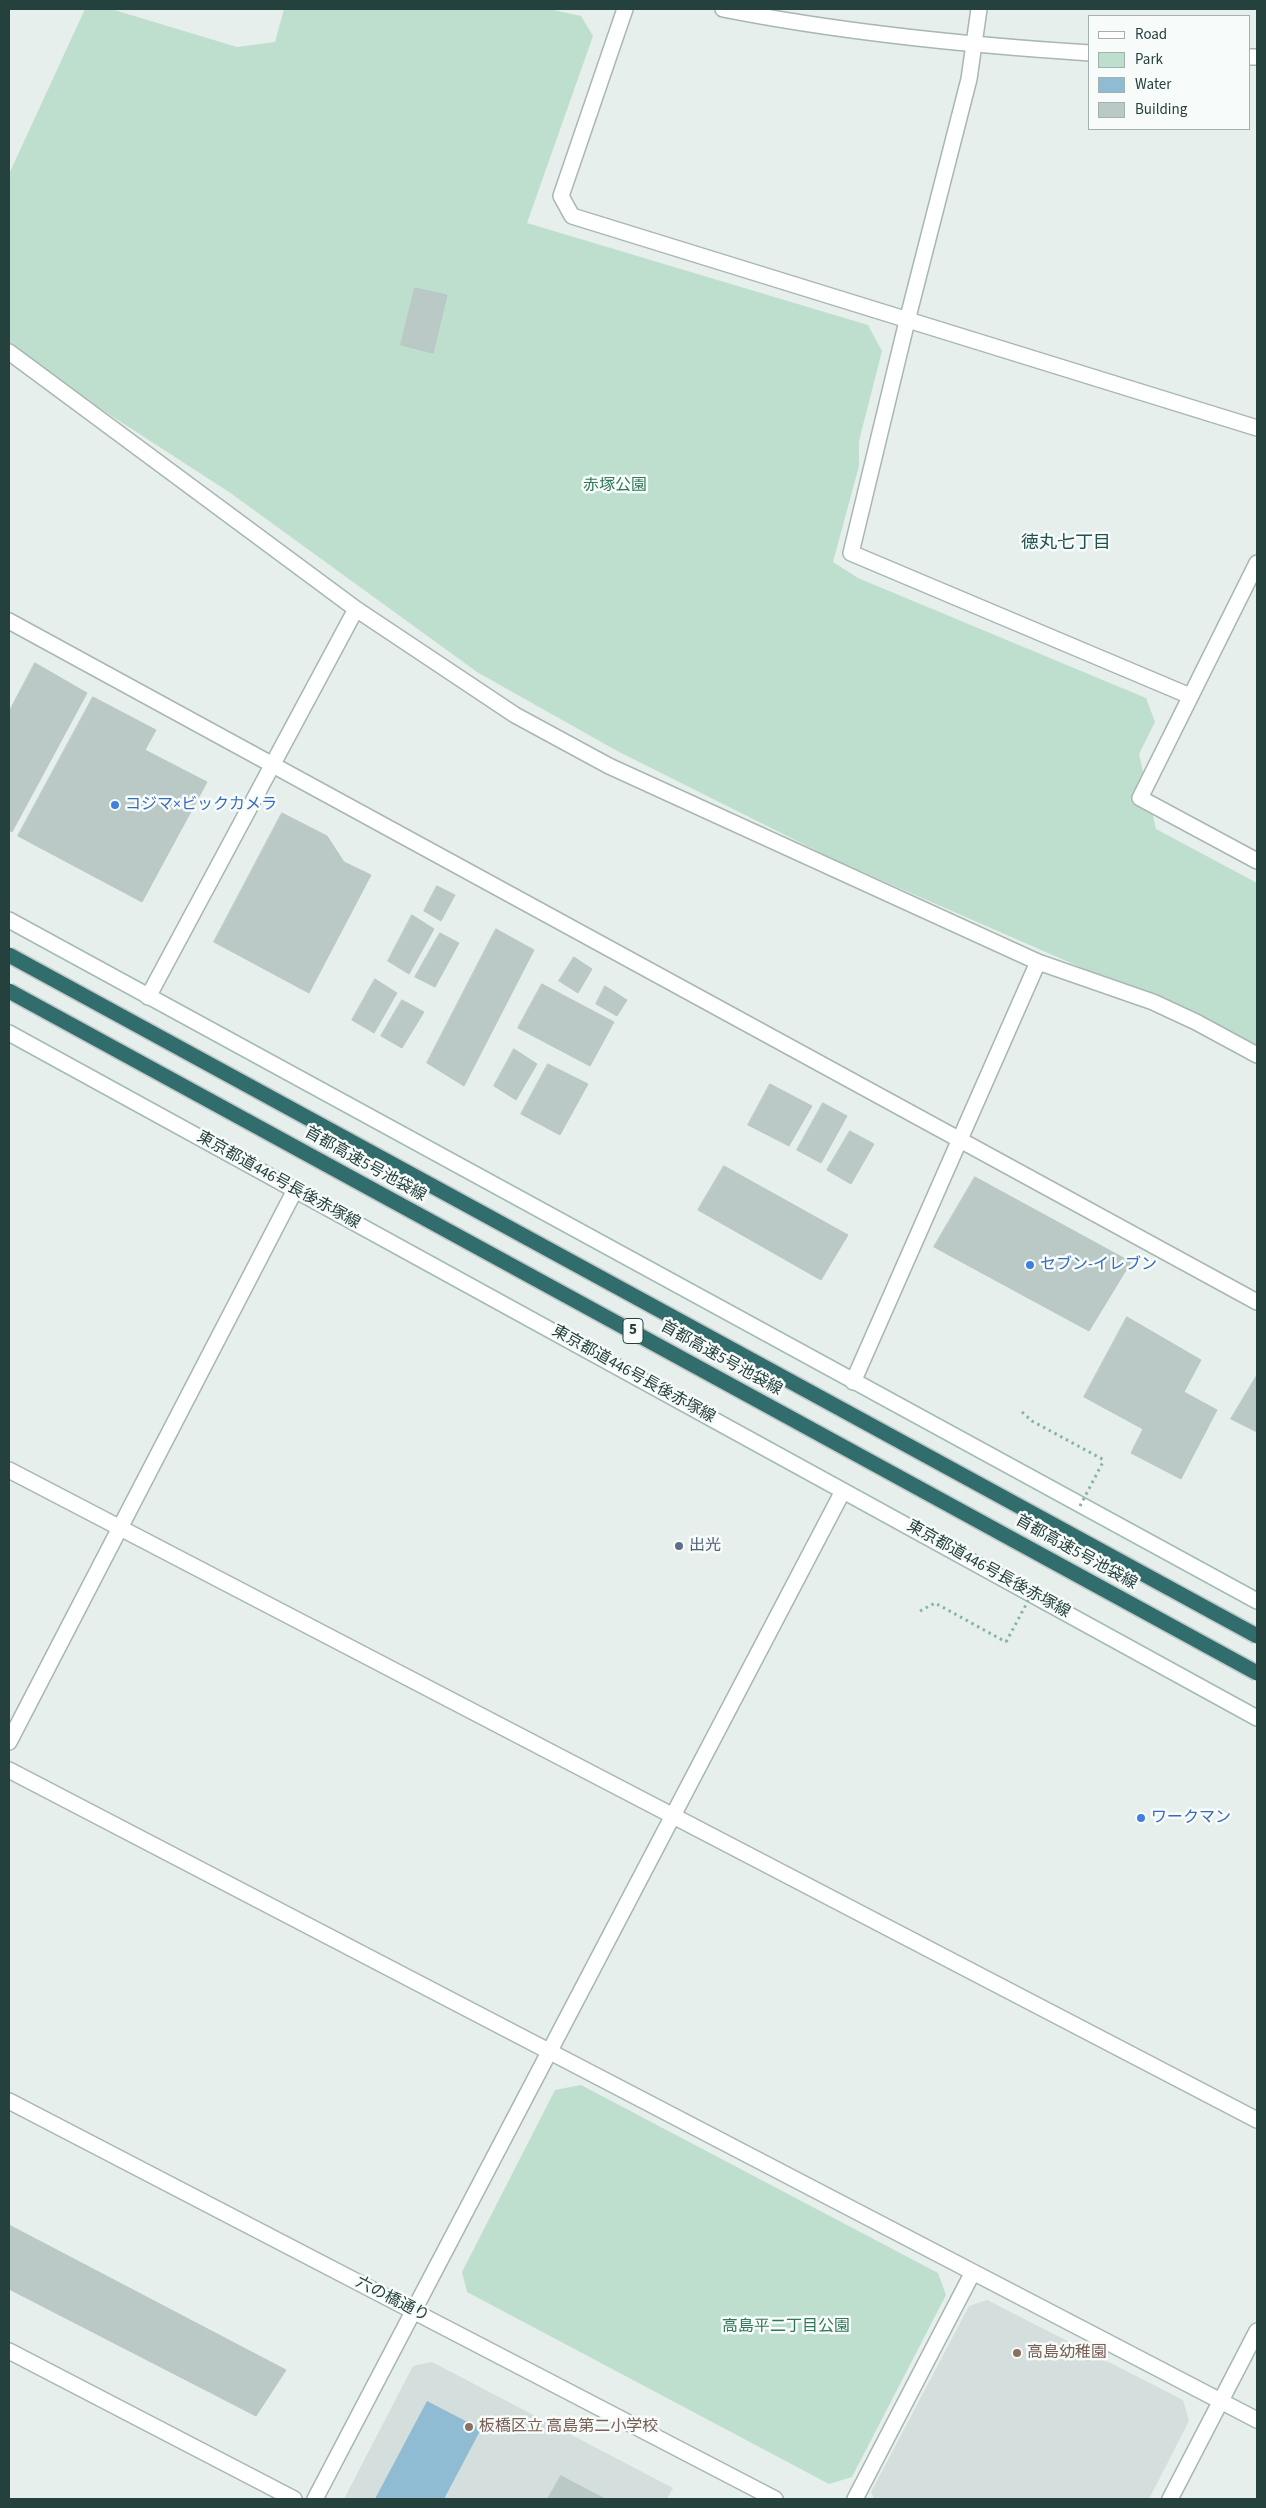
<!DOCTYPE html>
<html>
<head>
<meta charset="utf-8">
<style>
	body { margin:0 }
	#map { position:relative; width:1266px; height:2508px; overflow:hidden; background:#e6efec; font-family:"Source Sans 3",sans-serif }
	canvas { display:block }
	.frame { position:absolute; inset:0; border:10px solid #24413e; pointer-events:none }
	.legend { position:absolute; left:1088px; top:15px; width:162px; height:115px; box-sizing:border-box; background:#f7fbf9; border:1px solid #a3b1ae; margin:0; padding:6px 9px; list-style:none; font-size:15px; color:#24413e }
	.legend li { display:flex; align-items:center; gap:10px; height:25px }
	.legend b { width:25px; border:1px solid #a3b1ae }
</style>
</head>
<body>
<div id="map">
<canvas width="1266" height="2508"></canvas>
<div class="frame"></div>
<ul class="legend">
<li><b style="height:6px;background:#fff"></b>Road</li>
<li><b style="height:14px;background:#bfdfce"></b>Park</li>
<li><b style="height:14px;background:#8fbcd2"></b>Water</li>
<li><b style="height:14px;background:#bbc9c6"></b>Building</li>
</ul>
</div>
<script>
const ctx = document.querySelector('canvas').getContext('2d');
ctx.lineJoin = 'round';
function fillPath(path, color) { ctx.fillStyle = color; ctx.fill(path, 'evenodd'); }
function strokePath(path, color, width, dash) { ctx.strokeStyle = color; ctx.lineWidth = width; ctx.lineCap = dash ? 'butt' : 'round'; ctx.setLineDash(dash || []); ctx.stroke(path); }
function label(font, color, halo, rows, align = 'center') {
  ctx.font = font + ' "Source Sans 3","Noto Sans JP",sans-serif'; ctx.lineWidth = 5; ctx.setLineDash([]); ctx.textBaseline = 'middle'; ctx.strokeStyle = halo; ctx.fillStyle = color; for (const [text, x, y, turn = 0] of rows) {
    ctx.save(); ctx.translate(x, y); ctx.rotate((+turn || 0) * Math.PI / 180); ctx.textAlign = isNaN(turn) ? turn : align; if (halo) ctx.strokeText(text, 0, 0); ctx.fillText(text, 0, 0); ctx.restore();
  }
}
fillPath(new Path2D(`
	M987 2300 1183 2400 1189 2421 1149 2499H874L871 2492 969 2306Z
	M432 2362 673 2488 667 2499H344L413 2366Z`), '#d4dedc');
fillPath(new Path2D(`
	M85 9H111L237 47 275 42 284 9H549L581 16 593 36 527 223 868 325 882 351 859 441V466L833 562 858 578 1146 698 1155 722 1139 754 1156 829 1257 883V1052L1176 1009 833 859 619 752 477 672 229 492 104 411 9 345V174Z
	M581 2085 938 2273 946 2295 852 2477 829 2484 467 2292 462 2272 555 2090Z`), '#bfdfce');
fillPath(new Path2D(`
	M427 2401 481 2429 444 2499H375Z`), '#8fbcd2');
const building = new Path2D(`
	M415 288 447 295 433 353 401 345Z
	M35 663 87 693 12 832 9 830V712Z
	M93 697 156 730 145 750 207 782 142 902 18 836Z
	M282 813 327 836 344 862 371 875 309 993 214 942Z
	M437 886 455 895 441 921 424 911Z
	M412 915 434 929 409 974 388 961Z
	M496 929 534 950 464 1086 427 1063Z
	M440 933 459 943 435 987 415 977Z
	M574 957 592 969 578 993 559 981Z
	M375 979 397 993 374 1033 352 1020Z
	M542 984 614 1022 590 1066 518 1028Z
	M605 986 627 1000 617 1016 596 1004Z
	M402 1000 424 1012 402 1048 381 1036Z
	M514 1049 537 1064 516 1100 494 1086Z
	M548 1064 588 1084 560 1135 521 1114Z
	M770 1084 812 1106 789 1146 748 1125Z
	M823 1103 847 1116 821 1163 797 1150Z
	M850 1131 874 1144 851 1184 827 1170Z
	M724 1166 848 1235 821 1280 698 1210Z
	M975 1177 1131 1262 1089 1331 934 1247Z
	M1127 1317 1201 1360 1184 1392 1217 1410 1181 1479 1131 1453 1143 1429 1084 1397Z
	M1257 1375V1432L1231 1419Z
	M9 2225 286 2370 256 2416 9 2289Z
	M561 2476 605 2499H548Z`);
fillPath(building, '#bbc9c6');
strokePath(building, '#b8c8c5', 1);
const service = new Path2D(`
	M9 2351 294 2499`);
const minor = new Path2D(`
	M625 9 561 196 572 216 1257 428
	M979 9 969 79 907 321 851 553 1190 696
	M9 352 356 609 515 715 609 766 1038 962 1153 1002 1196 1022 1257 1055
	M1257 563 1140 798 1257 861
	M9 621 1257 1302
	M148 997 356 609
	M853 1382 1038 962
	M9 1470 1257 2120
	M9 1742 295 1190
	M9 1770 1257 2420
	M315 2499 843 1491
	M855 2499 973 2272
	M1170 2499 1257 2331`);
const tertiary = new Path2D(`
	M723 9C844 33 966 45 1090 53
	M1250 57H1257
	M9 2101 775 2499`);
const secondary = new Path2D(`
	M9 920 1257 1601
	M9 1033 1257 1718`);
strokePath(service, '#a8b7b4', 18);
strokePath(minor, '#a8b7b4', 18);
strokePath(tertiary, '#a8b7b4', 18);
strokePath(secondary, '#a4bab6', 18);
strokePath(new Path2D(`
	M1022 1412 1032 1421 1104 1460
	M920 1611 935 1603 1006 1642`), '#87b2ac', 3, [2.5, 4]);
strokePath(service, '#fff', 15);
strokePath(minor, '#fff', 15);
strokePath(tertiary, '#fff', 15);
strokePath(secondary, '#fff', 15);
const motorwayBridge = new Path2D(`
	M9 955 1257 1636
	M9 991 1257 1673`);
strokePath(motorwayBridge, '#c2cac9', 18, []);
strokePath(new Path2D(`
	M1080 1506 1104 1460
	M1006 1642 1036 1586`), '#87b2ac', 3, [2.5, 4]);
strokePath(motorwayBridge, '#306d6c', 15);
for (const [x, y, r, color] of [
	[115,805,5,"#3f7fe0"],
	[1030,1265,5,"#3f7fe0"],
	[679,1546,5,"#5c6f8a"],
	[1141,1818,5,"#3f7fe0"],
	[1017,2353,5,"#8d6e63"],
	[469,2427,5,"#8d6e63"]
]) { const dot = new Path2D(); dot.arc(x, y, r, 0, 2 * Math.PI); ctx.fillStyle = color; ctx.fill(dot); strokePath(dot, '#f7fbf9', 2); }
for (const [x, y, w] of [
	[633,1331,20]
]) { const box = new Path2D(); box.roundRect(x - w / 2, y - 12.5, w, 25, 4); ctx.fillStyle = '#f7fbf9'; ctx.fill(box); strokePath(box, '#24413e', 1); }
label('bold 15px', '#24413e', null, [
	["5",633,1331]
]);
label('16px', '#2f7858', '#f7fbf9', [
	["赤塚公園",615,486],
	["高島平二丁目公園",786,2327]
]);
label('16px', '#366cbe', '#f7fbf9', [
	["コジマ×ビックカメラ",125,805],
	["セブン-イレブン",1040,1265],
	["ワークマン",1151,1818]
], 'left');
label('16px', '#24413e', '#f7fbf9', [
	["首都高速5号池袋線",365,1165,29],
	["東京都道446号長後赤塚線",278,1181,29],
	["首都高速5号池袋線",721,1359,29],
	["東京都道446号長後赤塚線",633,1375,29],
	["首都高速5号池袋線",1076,1553,29],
	["東京都道446号長後赤塚線",988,1570,29],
	["六の橋通り",392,2300,27]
]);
label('16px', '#4e5e75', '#f7fbf9', [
	["出光",689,1546]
], 'left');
label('16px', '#785e54', '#f7fbf9', [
	["高島幼稚園",1027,2353],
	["板橋区立 高島第二小学校",479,2427]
], 'left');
label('18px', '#205350', '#f7fbf9', [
	["徳丸七丁目",1066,544]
]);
</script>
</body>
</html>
